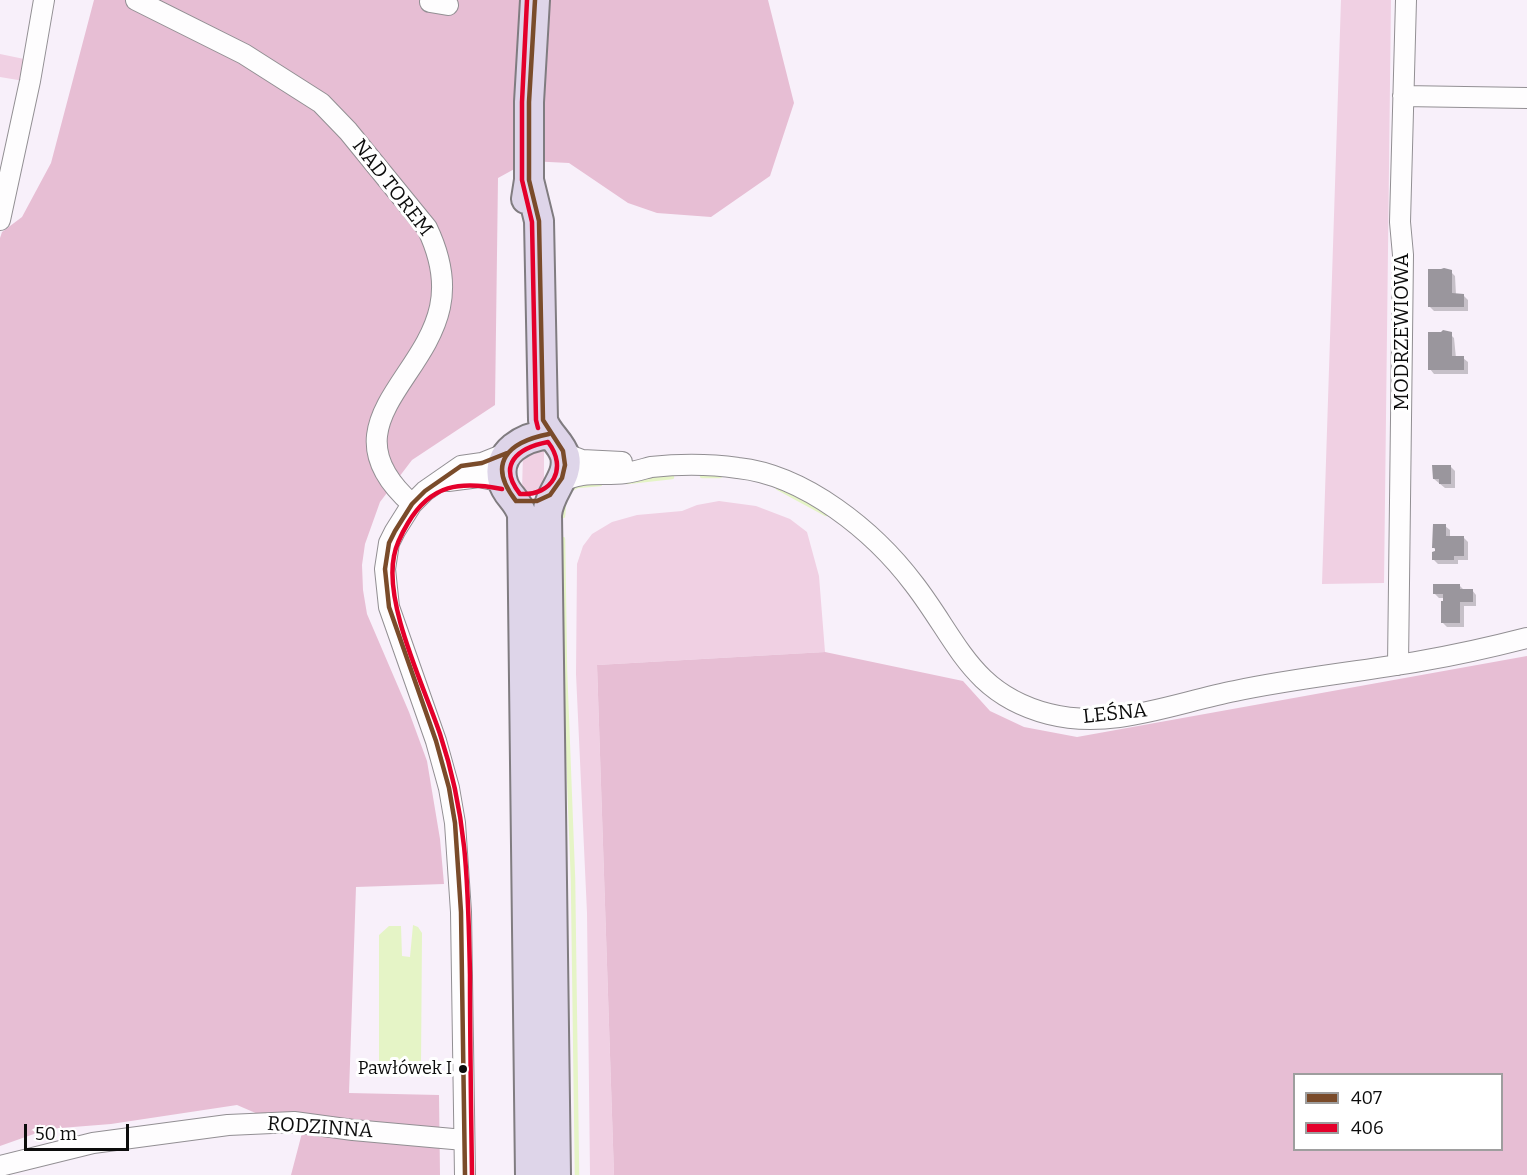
<!DOCTYPE html>
<html>
<head>
<meta charset="utf-8">
<style>
	body { margin:0 }
	#map { position:relative; width:1527px; height:1175px; overflow:hidden; background:#f8f0fa; font-family:Bitter,serif }
	canvas { display:block }
	.legend { position:absolute; left:1293px; top:1073px; width:210px; height:78px; box-sizing:border-box; background:#fff; border:2px solid #9e9e9e; margin:0; padding:8px 10px; list-style:none; font-size:18px; color:#0c0c0c }
	.legend li { display:flex; align-items:center; gap:12px; height:30px }
	.legend b { width:30px; border:2px solid #9e9e9e }
	.scale { position:absolute; left:24px; top:1124px; width:105px; height:27px; box-sizing:border-box; border:3px solid #0c0c0c; border-top:0; padding-left:8px; font-size:18px; line-height:21px; white-space:nowrap; color:#0c0c0c; -webkit-text-stroke:4px #fff; paint-order:stroke }
</style>
</head>
<body>
<div id="map">
<canvas width="1527" height="1175"></canvas>
<ul class="legend">
<li><b style="height:8px;background:#7a4b2a"></b>407</li>
<li><b style="height:8px;background:#e4002b"></b>406</li>
</ul>
<div class="scale">50 m</div>
</div>
<script>
const ctx = document.querySelector('canvas').getContext('2d');
ctx.lineJoin = 'round';
function fillPath(path, color) { ctx.fillStyle = color; ctx.fill(path, 'evenodd'); }
function strokePath(path, color, width, dash) { ctx.strokeStyle = color; ctx.lineWidth = width; ctx.lineCap = dash ? 'butt' : 'round'; ctx.setLineDash(dash || []); ctx.stroke(path); }
function label(font, color, halo, rows, align = 'center') {
  ctx.font = font + ' Bitter,serif'; ctx.lineWidth = 6; ctx.setLineDash([]); ctx.textBaseline = 'middle'; ctx.strokeStyle = halo; ctx.fillStyle = color; for (const [text, x, y, turn = 0] of rows) {
    ctx.save(); ctx.translate(x, y); ctx.rotate((+turn || 0) * Math.PI / 180); ctx.textAlign = isNaN(turn) ? turn : align; if (halo) ctx.strokeText(text, 0, 0); ctx.fillText(text, 0, 0); ctx.restore();
  }
}
fillPath(new Path2D(`
	M1341 0H1391L1384 583 1322 584Z
	M0 54 29 60 24 81 0 77Z
	M544 446V482L539 493H529L522 490 523 454Z
	M719 501 756 506 790 519 807 532 819 576 825 652 597 665 614 1175H590L587 913 576 674 577 564 583 546 592 534 612 522 637 515 682 511 697 505Z`), '#f0d0e3');
fillPath(new Path2D(`
	M94 0H768L794 103 770 176 711 217 657 213 628 203 569 163 529 161 498 178 495 405 412 460 380 502 365 544 362 565 363 590 367 614 409 712 427 761 440 839 444 884 356 887 349 1093 439 1095 440 1175H291L302 1133 237 1105 111 1124 48 1129 0 1146V238L2 232 22 217 51 163Z
	M825 652 963 681 990 711 1024 727 1077 737 1527 656V1175H614L597 665ZM1502 1074V1150H1294V1074Z`), '#e7bed4');
fillPath(new Path2D(`
	M413 925 418 927 422 933 421 1067C410 1077 391 1081 379 1071V935L389 926H401L402 956 410 957Z`), '#e5f4c6');
fillPath(new Path2D(`
	M1450 271 1455 276 1456 295H1463L1468 300V311H1434L1430 307Z
	M1448 332 1454 338 1456 358H1463L1468 362V374H1434L1430 369Z
	M1451 467 1455 471V488H1445L1434 479Z
	M1445 526 1450 530V538H1464L1468 542V560H1458V564H1438L1433 559 1439 553 1433 547Z
	M1459 585 1464 590H1472L1476 595V606H1464V627H1447L1442 622 1445 598H1439L1434 593Z`), '#0003');
strokePath(new Path2D(`
	M702 476H720
	M627 482 672 477
	M778 488 826 514
	M568 491 577 486 600 484
	M563 516 564 502
	M563 539 565 671 573 879 577 1175`), '#e5f4c6', 4.5);
fillPath(new Path2D(`
	M1444 268 1452 270V293L1464 294V307H1428V269H1441Z
	M1443 330 1452 332V356H1464V370H1428V332H1441Z
	M1432 465H1451V484H1439V479H1433Z
	M1433 524H1446V536H1464V556H1454V560H1432V552L1435 551V548H1432Z
	M1433 584H1460V589H1473V602H1460V623H1441V601H1443V594H1433Z`), '#9a969d');
const minor = new Path2D(`
	M136 0 244 54 321 103 348 131 427 228C439 253 446 279 440 307 424 382 325 427 412 504
	M430 2 448 5
	M1403 96 1527 98
	M0 220 30 81 44 0
	M564 453 582 460 622 462
	M448 481 479 477 503 482
	M561 481C568 479 575 476 582 475 596 473 611 475 625 473 634 472 643 469 651 467 679 464 710 464 738 468 805 475 874 531 914 584 958 641 971 694 1049 714 1112 730 1174 703 1235 691 1296 678 1359 672 1421 661 1457 655 1492 647 1527 638
	M1398 665 1403 255 1400 222 1406 0
	M0 1166 93 1143 228 1125 294 1122 353 1130 464 1140
	M465 1175 461 912 455 823 449 788 436 741 389 607 385 569 389 543 395 531 412 504 425 491 461 466 482 463 507 453`);
const highway = new Path2D(`
	M529 180 539 221 543 420C547 434 561 442 565 456 570 477 549 491 547 515L556 1175
	M526 199 529 180V102L535 0
	M530 1175 522 515C518 500 506 495 503 482 494 451 525 437 549 434`);
strokePath(minor, '#928f93', 22);
strokePath(highway, '#807c80', 32);
strokePath(minor, '#fefdfe', 20);
strokePath(highway, '#ded5e9', 28);
strokePath(new Path2D(`
	M535 0 529 102V180L539 221 543 420 563 451 565 465 562 478 550 495 537 501H516C486 463 508 442 549 434
	M465 1175 461 912 455 823 449 788 436 741 389 607 385 569 389 543 395 531 412 504 425 491 461 466 482 463 507 453`), '#7a4b2a', 4.5);
strokePath(new Path2D(`
	M527 0 522 102V180L532 222 536 420 538 428
	M548 442C568 468 553 496 520 494 497 465 517 448 548 442Z
	M472 1175C471 1108 470 1042 470 975 468 888 468 818 440 734 424 686 384 605 394 556 396 544 402 533 408 523 431 484 460 481 502 489`), '#e4002b', 4.5);
for (const [x, y, r, color] of [
	[463,1069,5,"#0c0c0c"]
]) { const dot = new Path2D(); dot.arc(x, y, r, 0, 2 * Math.PI); ctx.fillStyle = color; ctx.fill(dot); strokePath(dot, '#fff', 2); }
label('18px', '#0c0c0c', '#fff', [
	["Pawłówek I",452,1069]
], 'right');
label('20px', '#0c0c0c', '#fff', [
	["NAD TOREM",392,188,52],
	["MODRZEWIOWA",1402,332,-90],
	["LEŚNA",1115,714,-6],
	["RODZINNA",320,1128,4]
]);
</script>
</body>
</html>
